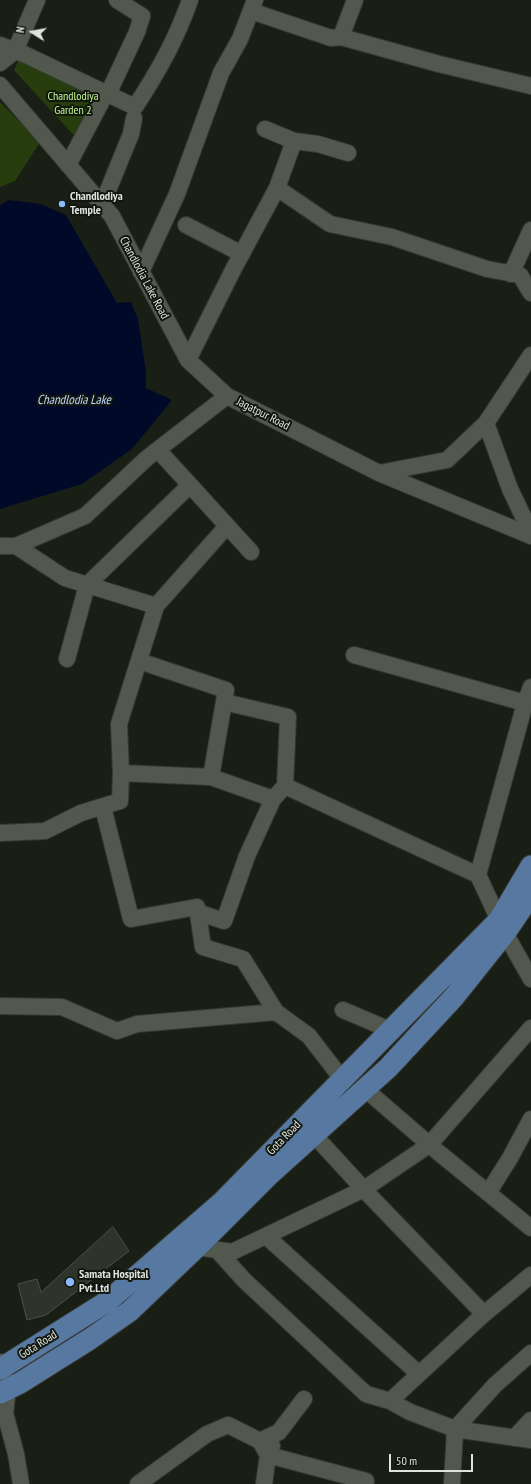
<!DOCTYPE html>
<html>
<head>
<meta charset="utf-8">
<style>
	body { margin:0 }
	#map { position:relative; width:531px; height:1484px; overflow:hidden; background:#1a1f16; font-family:"PT Sans Narrow",sans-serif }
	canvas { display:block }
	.north { position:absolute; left:12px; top:12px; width:40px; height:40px; -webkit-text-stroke:3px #11160e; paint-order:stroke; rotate:281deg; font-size:11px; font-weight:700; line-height:16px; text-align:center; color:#dfe3dd }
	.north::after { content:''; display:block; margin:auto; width:14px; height:18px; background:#dfe3dd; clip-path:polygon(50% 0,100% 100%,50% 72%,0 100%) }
	.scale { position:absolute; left:389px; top:1454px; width:84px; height:18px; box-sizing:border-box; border:2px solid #dfe3dd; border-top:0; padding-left:5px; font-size:12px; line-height:14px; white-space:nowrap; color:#dfe3dd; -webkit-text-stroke:3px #11160e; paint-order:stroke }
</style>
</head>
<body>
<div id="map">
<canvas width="531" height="1484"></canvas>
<div class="north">N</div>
<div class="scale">50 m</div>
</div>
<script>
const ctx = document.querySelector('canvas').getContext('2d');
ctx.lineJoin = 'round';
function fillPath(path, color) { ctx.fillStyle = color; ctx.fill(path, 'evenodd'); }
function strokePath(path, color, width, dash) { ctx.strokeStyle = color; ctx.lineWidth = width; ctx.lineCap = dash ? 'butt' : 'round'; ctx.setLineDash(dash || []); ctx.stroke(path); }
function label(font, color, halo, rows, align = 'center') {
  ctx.font = font + ' "PT Sans Narrow",sans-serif'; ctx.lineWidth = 4; ctx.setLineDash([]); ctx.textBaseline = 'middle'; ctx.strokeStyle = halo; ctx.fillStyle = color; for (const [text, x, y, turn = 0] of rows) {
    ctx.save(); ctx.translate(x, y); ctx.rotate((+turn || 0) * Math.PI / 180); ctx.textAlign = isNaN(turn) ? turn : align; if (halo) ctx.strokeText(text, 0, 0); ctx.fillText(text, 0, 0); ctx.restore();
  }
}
fillPath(new Path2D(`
	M22 54 100 97 78 140 14 70Z
	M0 102 40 142 15 181 0 187Z`), '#283d0e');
fillPath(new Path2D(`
	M9 200 41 204 66 215 117 303 131 302 138 319 146 372V388L172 400 132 449 82 484 0 509V205Z`), '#000a28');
const building = new Path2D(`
	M113 1227 129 1251 46 1315 27 1320 18 1284 37 1279 41 1292Z`);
fillPath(building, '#2f342a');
strokePath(building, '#4b5146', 1);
const minor = new Path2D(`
	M355 0 341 37 439 64 531 86
	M251 11 331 38 341 37
	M0 45 26 55 135 107C158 72 176 40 190 0
	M0 63 15 51 37 0
	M0 85 112 216 188 360 227 396 379 473 531 536
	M108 94 137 32 142 16 117 0
	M265 129 294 141
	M68 165 106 93
	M277 188 294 141 318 144 348 153
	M102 205 131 134 134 118
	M186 225 242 254
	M141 272 177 194 221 73 240 39 255 0
	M511 274 531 230
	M188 360 234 268 277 188 330 224 392 237 487 269 520 275 531 293
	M486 423 510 489 531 533
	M379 473 447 460 486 423 531 355
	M190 485 251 552
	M0 546H16L85 516 147 458 227 396
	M156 606 227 526
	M354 655 525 703
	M67 659 87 585 190 485 158 450
	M531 687 525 703 478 875 505 933 531 979
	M224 702 288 717 285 786
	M121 773 211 777 226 690 139 661
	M211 777 273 799 285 786 478 875
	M103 807 131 919 197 907 203 947 243 959 276 1012
	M0 833 45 831 81 813 120 801 121 773 119 724 156 606 65 578 16 546
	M197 912 224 921 247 856 273 799
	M0 1006 62 1007 117 1031 137 1024 276 1012 309 1036 342 1079
	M343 1010 390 1030
	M365 1089 438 1152 531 1228
	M314 1135 370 1196 484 1314 390 1401 410 1412 455 1429 495 1385 531 1353
	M488 1193 510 1158 531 1119
	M266 1236 419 1374
	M197 1247 232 1252 364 1189 429 1145 531 1028
	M217 1250 244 1280 366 1394 390 1401
	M484 1314 531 1275
	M0 1362 8 1389 5 1413 16 1454 21 1484
	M514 1438 531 1420
	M260 1441 268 1455 366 1481
	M138 1484 207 1434 228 1425 260 1441 279 1432 304 1399
	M264 1484 268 1455 272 1446
	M452 1484 455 1429 531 1440`);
const major = new Path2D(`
	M0 1369 108 1301 221 1203 499 920 531 866
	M0 1393 20 1383 90 1339 130 1311 197 1247 268 1176 388 1068 454 997 505 933 531 895`);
strokePath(minor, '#363933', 18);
strokePath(major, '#363933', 23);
strokePath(minor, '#53584e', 16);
strokePath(major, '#5778a1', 21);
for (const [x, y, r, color] of [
	[62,204,4,"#8bbafc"],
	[70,1282,5,"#8bbafc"]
]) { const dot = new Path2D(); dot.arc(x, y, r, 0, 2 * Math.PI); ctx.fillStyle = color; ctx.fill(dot); strokePath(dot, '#11160e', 1.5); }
label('12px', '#c3f890', '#11160e', [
	["Chandlodiya",73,97],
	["Garden 2",73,111]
]);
label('bold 12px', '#dfe3dd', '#11160e', [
	["Chandlodiya",70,197],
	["Temple",70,211],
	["Samata Hospital",79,1275],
	["Pvt.Ltd",79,1289]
], 'left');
label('12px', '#dfe3dd', '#11160e', [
	["Chandlodia Lake Road",144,278,62],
	["Jagatpur Road",263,414,27],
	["Gota Road",284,1138,-46],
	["Gota Road",38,1345,-32]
]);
label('italic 13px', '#bdd6fa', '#11160e', [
	["Chandlodia Lake",74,400]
]);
</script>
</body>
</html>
